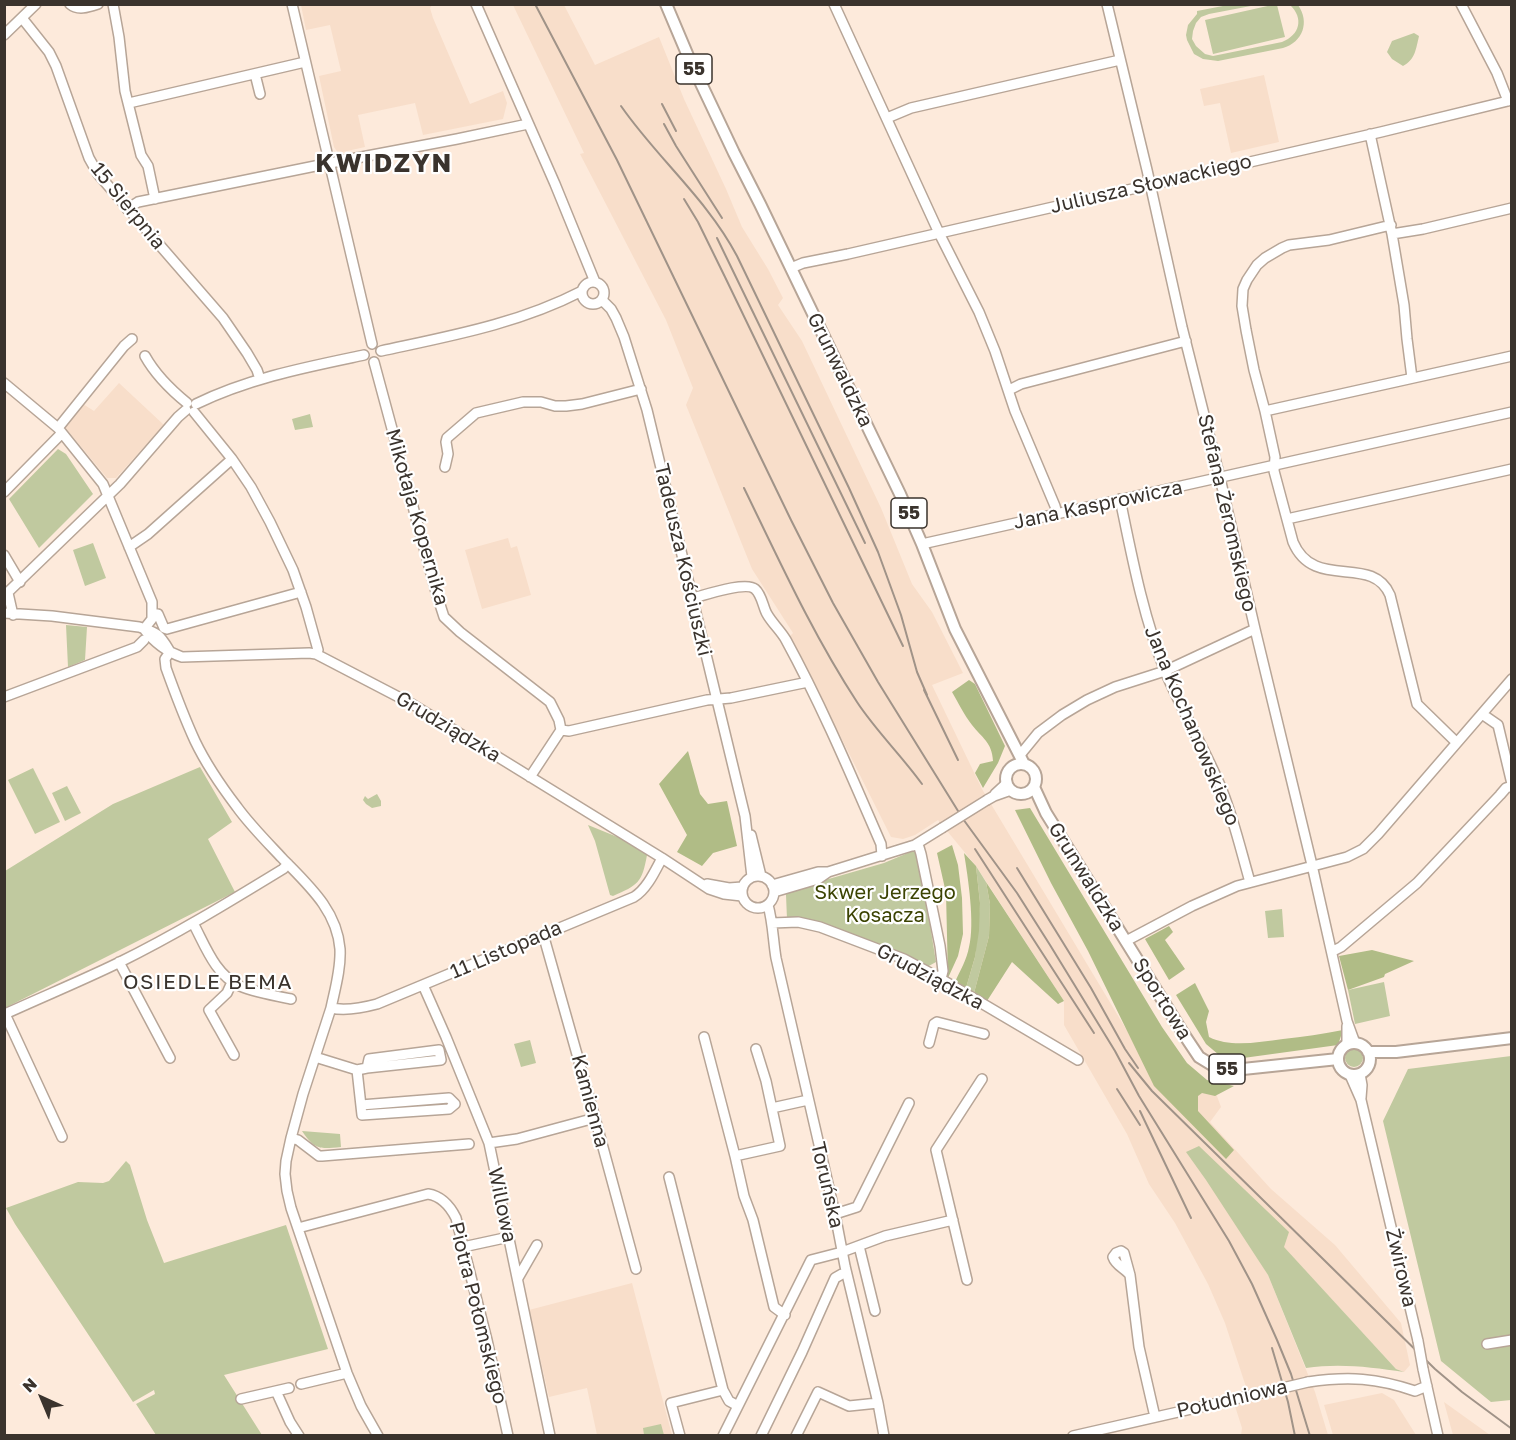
<!DOCTYPE html>
<html>
<head>
<meta charset="utf-8">
<style>
	body { margin:0 }
	#map { position:relative; width:1516px; height:1440px; overflow:hidden; background:#fdeadb; font-family:"Golos Text",sans-serif }
	canvas { display:block }
	.frame { position:absolute; inset:0; border:6px solid #3a332d; pointer-events:none }
	.north { position:absolute; left:12px; top:1368px; width:60px; height:60px; -webkit-text-stroke:4px #fff; paint-order:stroke; rotate:316deg; font-size:16px; font-weight:700; line-height:24px; text-align:center; color:#3a332d }
	.north::after { content:''; display:block; margin:auto; width:21px; height:27px; background:#3a332d; clip-path:polygon(50% 0,100% 100%,50% 72%,0 100%) }
</style>
</head>
<body>
<div id="map">
<canvas width="1516" height="1440"></canvas>
<div class="frame"></div>
<div class="north">N</div>
</div>
<script>
const ctx = document.querySelector('canvas').getContext('2d');
ctx.lineJoin = 'round';
function fillPath(path, color) { ctx.fillStyle = color; ctx.fill(path, 'evenodd'); }
function strokePath(path, color, width, dash) { ctx.strokeStyle = color; ctx.lineWidth = width; ctx.lineCap = dash ? 'butt' : 'round'; ctx.setLineDash(dash || []); ctx.stroke(path); }
function label(font, color, halo, rows, align = 'center') {
  ctx.font = font + ' "Golos Text",sans-serif'; ctx.lineWidth = 4.5; ctx.setLineDash([]); ctx.textBaseline = 'middle'; ctx.strokeStyle = halo; ctx.fillStyle = color; for (const [text, x, y, turn = 0] of rows) {
    ctx.save(); ctx.translate(x, y); ctx.rotate((+turn || 0) * Math.PI / 180); ctx.textAlign = isNaN(turn) ? turn : align; if (halo) ctx.strokeText(text, 0, 0); ctx.fillText(text, 0, 0); ctx.restore();
  }
}
fillPath(new Path2D(`
	M301 5H432L430 8 433 18 470 104 503 91 507 103 503 119 423 135 415 103 358 115 365 147 338 153 334 147 319 76 341 71 330 25 306 30Z
	M513 5H564L595 65 659 37 684 99 726 189 742 227 768 269 783 298 778 305 802 341 881 508 912 584 932 612 963 673 932 685 982 789 1141 1054 1214 1088 1221 1107 1210 1122 1271 1189 1335 1245 1401 1323 1410 1365 1404 1372 1396 1369 1215 1173 1211 1176 1268 1275 1315 1392 1328 1435H1241L1242 1428 1234 1403 1247 1390 1225 1323 1208 1284 1175 1223 1149 1184 1127 1134 1064 1025V1001L976 866 938 820 915 835 903 839 891 837 790 636 793 633 752 569 686 405 693 388 666 320 580 154 584 153Z
	M1264 75 1279 142 1231 153 1220 103 1204 106 1200 89Z
	M119 383 164 425 116 478H107L64 426 83 404 94 411Z
	M508 538 511 548 517 546 531 595 482 609 465 550Z
	M632 1283 672 1435H597L587 1388 549 1397 529 1310Z
	M1382 1393 1394 1400 1416 1435H1333L1324 1405Z
	M1444 1402 1490 1435H1453Z`), '#f8deca');
fillPath(new Path2D(`
	M1228 5H1256L1209 14 1201 17 1196 23 1193 31 1192 39 1196 46 1205 54 1213 56 1282 42C1300 35 1304 18 1290 5H1298C1310 22 1303 42 1283 48L1218 61 1203 59 1194 54 1187 40 1186 35 1188 25 1197 14V11Z
	M1272 5H1277L1285 37 1213 54 1205 20Z
	M1414 33 1419 36C1416 49 1415 60 1403 66L1392 59 1387 52 1392 41Z
	M310 414 313 427 295 430 292 419Z
	M58 449 66 454 93 494 39 548 9 499Z
	M93 543 106 578 85 586 73 550Z
	M66 625 87 627 85 660 68 667Z
	M200 767 232 822 208 839 235 892 5 1008V871L113 804Z
	M33 768 60 822 35 834 8 780Z
	M67 786 81 813 65 821 52 793Z
	M377 794 381 801V806L372 808 366 804 363 800 365 796 368 799Z
	M588 825 620 838 647 855C642 883 638 885 613 896L610 895 595 841Z
	M915 850 927 906 936 962 927 967 787 919 786 895 787 891 884 863Z
	M976 866 986 882 990 904 989 936 974 993 966 988 975 957 980 903Z
	M1282 909 1284 937 1268 938 1265 911Z
	M1384 982 1390 1016 1355 1024 1348 990Z
	M530 1040 536 1063 521 1067 514 1044Z
	M1345 1058a9 9 0 1 1 18 0a9 9 0 1 1-18 0Z
	M1511 1056V1400L1491 1402 1441 1361 1383 1121 1408 1069Z
	M302 1131 340 1134 341 1147C319 1149 315 1150 302 1131Z
	M1199 1146 1289 1232 1284 1247 1396 1369 1404 1372C1371 1367 1339 1363 1306 1368L1268 1275 1206 1180 1186 1152Z
	M126 1161 130 1165 147 1220 164 1263 286 1225 328 1349 224 1375 262 1435H156L136 1404 155 1394 154 1390 133 1402 15 1224 6 1208 78 1182 103 1183 109 1181Z
	M661 1424 664 1435H644L643 1428Z`), '#c0c99f');
fillPath(new Path2D(`
	M969 680 975 684 1005 746 998 763 983 788 975 773 980 764 993 761C992 742 982 738 972 725 964 715 958 702 952 692Z
	M688 751 700 794 708 804 727 801 737 846 713 853 702 866 677 852 687 835 659 784Z
	M1030 808 1162 1027 1187 1063 1207 1080 1234 1086 1215 1096 1202 1093 1198 1096V1111L1234 1150 1226 1159 1154 1086 1088 951 1051 883 1015 810Z
	M952 845 958 865 962 898 963 934 958 956 948 978 946 893 937 853Z
	M964 853 976 866 980 903 979 931 975 957 966 988 955 982C960 971 967 959 969 947 975 923 968 878 964 853Z
	M986 882 1064 1001 1058 1004 1012 962 987 1001 974 993 989 936 990 904Z
	M1169 926 1173 932 1165 940 1185 969 1169 980 1145 939Z
	M1372 950 1414 961 1385 974 1384 977 1348 990 1339 956Z
	M1195 983 1209 1011 1206 1022 1209 1037C1231 1048 1258 1042 1283 1039 1303 1037 1323 1034 1343 1030L1338 1045 1236 1059 1219 1055 1206 1044 1176 995Z`), '#b0bc86');
const minor = new Path2D(`
	M70 4C78 11 89 7 98 4
	M113 4 119 37 125 91 141 155 148 166 155 199
	M292 4 372 344
	M476 4 555 184 595 282
	M834 4 939 233 979 312 995 351 1015 411 1055 506 1057 514
	M1107 4 1147 170 1182 327 1220 478 1255 629 1312 865 1347 1021 1355 1043
	M1461 4 1497 73 1508 101
	M22 18 49 52 56 66 89 158 98 174 223 318 247 353 257 370 260 379
	M4 35 36 4
	M255 74 260 94
	M129 103 305 62
	M887 118 911 108 1120 60
	M1370 134 1392 234 1404 305 1407 339 1412 378
	M127 209 138 202 330 163 457 139 528 124
	M1391 225 1329 240 1289 245 1282 248 1265 258 1257 265 1247 280 1243 289 1242 306 1246 330 1254 370 1265 411 1275 457 1274 471 1293 542C1314 592 1372 553 1390 595L1417 704 1456 742
	M1392 234 1423 229 1512 208
	M791 268 803 263 848 254 1381 132 1512 100
	M582 293a11 11 0 1 1 22 0a11 11 0 1 1-22 0Z
	M602 300 611 309 616 318 624 337 647 410 745 816 752 877
	M381 351C450 336 518 324 582 291
	M145 356C155 374 171 390 187 403
	M374 362 436 592 444 617 460 632 550 702 559 720 561 730
	M4 383 58 428 103 484 152 602V619L144 629
	M1009 390 1021 384 1186 341
	M196 404C249 378 307 367 364 355
	M1265 411 1512 356
	M194 412 232 459 251 487 270 522 293 570 306 607 318 650 316 654
	M58 428 124 346 132 339
	M445 467 448 454 446 442 447 438 476 413 523 402H541L555 406H566L582 404 641 389
	M4 492 62 433
	M1120 499C1132 557 1143 616 1165 671 1182 711 1205 749 1222 790 1234 820 1241 851 1250 882
	M1287 519 1512 469
	M922 544 1512 412
	M129 547 148 534 232 459
	M4 555 20 582
	M8 593 13 615
	M4 596 120 484 178 417 186 410
	M693 598C705 595 746 581 755 589 762 595 763 607 767 614 772 623 781 631 786 640 822 706 851 775 881 844L882 856
	M4 613 52 616 139 627C157 633 159 633 169 650
	M153 614H158L164 628 167 629 301 592
	M144 629C154 642 167 652 182 657L309 653 316 654 412 704 662 858 709 889 724 894 742 896
	M170 652 165 659 166 668C175 693 184 717 195 741 206 764 221 786 237 807 250 825 267 842 282 858 308 885 337 910 340 949 341 969 335 989 331 1008L303 1094 291 1138 286 1161 285 1174 287 1191 291 1208 347 1373 361 1406 378 1436
	M4 697 137 647 144 640
	M1482 714 1498 725 1512 784
	M561 730 569 731 707 700 731 698 808 682
	M1020 755 1038 733 1062 715 1087 700 1115 687 1165 671 1255 629
	M530 777 561 730
	M995 794 1007 783
	M987 800 994 796 1011 790
	M751 835 761 876
	M918 844 921 854 940 946 943 971 941 979
	M913 846 942 828
	M742 892a16 16 0 1 1 32 0a16 16 0 1 1-32 0Z
	M707 884 729 888 742 887
	M772 885 818 872H828
	M774 892 818 879 828 872 918 844
	M768 905C773 923 773 940 776 958L835 1214 845 1266 878 1403 884 1436
	M193 923C205 945 215 975 240 986 254 992 276 996 291 999
	M772 923 798 922 820 927 904 959 934 975 1078 1060
	M543 934 595 1118 636 1269
	M1126 941 1192 906 1237 886 1347 857 1363 849 1378 834 1512 679
	M1333 951 1341 947 1417 883 1500 795 1506 788 1512 786
	M119 962 170 1058
	M232 982 227 993 209 1010 234 1055
	M423 985 446 1037 489 1143 550 1436
	M331 1008C346 1011 362 1008 377 1004L634 897C647 889 655 871 662 858
	M704 1037 735 1156 744 1196 753 1220 774 1307 785 1315
	M929 1043 934 1024 937 1022 984 1034
	M1347 1045V1026
	M315 1057 357 1070 367 1068 441 1060 439 1050 369 1059 367 1068
	M357 1070 362 1115 449 1109 455 1104 449 1098 361 1105
	M1360 1074 1362 1085 1361 1098
	M1350 1075 1361 1100 1418 1341
	M772 1108 808 1100
	M62 1137 5 1014C42 997 81 981 118 963 175 935 229 902 283 869L288 864
	M291 1138 298 1140 319 1156H322L469 1144
	M489 1143 517 1139 595 1118
	M735 1156 780 1146 766 1081 756 1049
	M669 1177 723 1390 729 1401 738 1406
	M835 1214 857 1207 909 1103
	M298 1228 428 1194C441 1196 450 1206 456 1218L487 1340 508 1436
	M859 1246 875 1311
	M463 1247 509 1237
	M1130 1275C1125 1268 1116 1266 1113 1257L1116 1253 1121 1251 1124 1253 1130 1275 1139 1347 1155 1417
	M518 1278 537 1245
	M967 1280 936 1150 982 1079
	M1487 1344 1512 1340
	M1423 1369 1438 1436
	M1308 1382C1349 1376 1377 1378 1415 1391L1427 1386
	M301 1384 347 1373
	M276 1391 290 1422 299 1436
	M241 1399 289 1388
	M680 1436 671 1403 723 1390
	M723 1436 811 1260 842 1252 885 1236 953 1220
	M761 1436 802 1352 835 1278 842 1274H847
	M796 1436 818 1392 849 1406 878 1403
	M1073 1436 1270 1391`);
const major = new Path2D(`
	M666 4 688 56 734 153 760 204 900 494 922 544 955 629 1024 764
	M1006 779a15 15 0 1 1 30 0a15 15 0 1 1-30 0Z
	M1034 787 1046 813 1183 1033 1199 1057 1217 1068 1243 1069 1338 1059
	M1338 1059a16 16 0 1 1 32 0a16 16 0 1 1-32 0Z
	M1368 1052H1396L1512 1038`);
strokePath(minor, '#b7a597', 12);
strokePath(major, '#b7a597', 14);
strokePath(minor, '#fff', 9);
strokePath(major, '#fff', 10);
strokePath(new Path2D(`
	M535 4 617 160 791 520 833 603 878 682 963 819 1017 893 1050 945 1115 1051 1139 1096 1229 1241 1252 1284 1277 1340 1291 1374 1310 1436
	M662 104 676 131
	M621 106C657 158 707 199 737 256L849 488 878 552 901 615 917 672 927 695
	M664 124 676 146 722 218
	M684 199 698 222 725 277 903 646
	M717 238 865 543
	M744 488C779 560 813 635 857 702 876 731 902 756 922 784
	M924 690 958 760
	M975 849 1094 1033
	M1017 868 1091 988 1125 1049 1138 1068
	M1129 1063 1152 1091 1435 1369 1462 1392 1512 1429
	M1117 1089 1140 1125
	M1140 1111 1191 1218
	M1272 1348 1288 1402 1295 1436`), '#a09388', 2);
const minorBridge = new Path2D(`
	M942 828 987 800
	M1418 1341 1423 1369
	M1270 1391 1308 1382`);
strokePath(minorBridge, '#b7a597', 12, []);
strokePath(minorBridge, '#fff', 9);
for (const [x, y, w] of [
	[694,69,36],
	[909,513,36],
	[1227,1069,36]
]) { const box = new Path2D(); box.roundRect(x - w / 2, y - 15, w, 30, 4.5); ctx.fillStyle = '#fff'; ctx.fill(box); strokePath(box, '#3a332d', 1.5); }
label('bold 18px', '#3a332d', null, [
	["55",694,69],
	["55",909,513],
	["55",1227,1069]
]);
label('20px', '#3a332d', '#fff', [
	["Juliusza Słowackiego",1151,184,-13],
	["15 Sierpnia",128,206,51],
	["Grunwaldzka",840,370,64],
	["Jana Kasprowicza",1098,505,-12],
	["Stefana Żeromskiego",1227,513,77],
	["Mikołaja Kopernika",417,517,74],
	["Tadeusza Kościuszki",683,560,77],
	["Jana Kochanowskiego",1192,726,67],
	["Grudziądzka",448,727,31],
	["Grunwaldzka",1086,877,58],
	["11 Listopada",506,950,-23],
	["Grudziądzka",930,977,28],
	["Sportowa",1162,999,58],
	["Kamienna",590,1101,75],
	["Toruńska",827,1185,77],
	["Willowa",502,1205,78],
	["Żwirowa",1401,1268,77],
	["Piotra Połomskiego",478,1313,76],
	["Południowa",1232,1399,-13]
]);
label('20px', '#3c4403', '#fff', [
	["Skwer Jerzego",885,893],
	["Kosacza",885,916]
]);
ctx.letterSpacing = '1.5px';
label('21px', '#3a332d', '#fff', [
	["OSIEDLE BEMA",208,982]
]);
ctx.letterSpacing = '0px';
ctx.letterSpacing = '1.5px';
label('bold 26px', '#3a332d', '#fff', [
	["KWIDZYN",384,164]
]);
ctx.letterSpacing = '0px';
</script>
</body>
</html>
